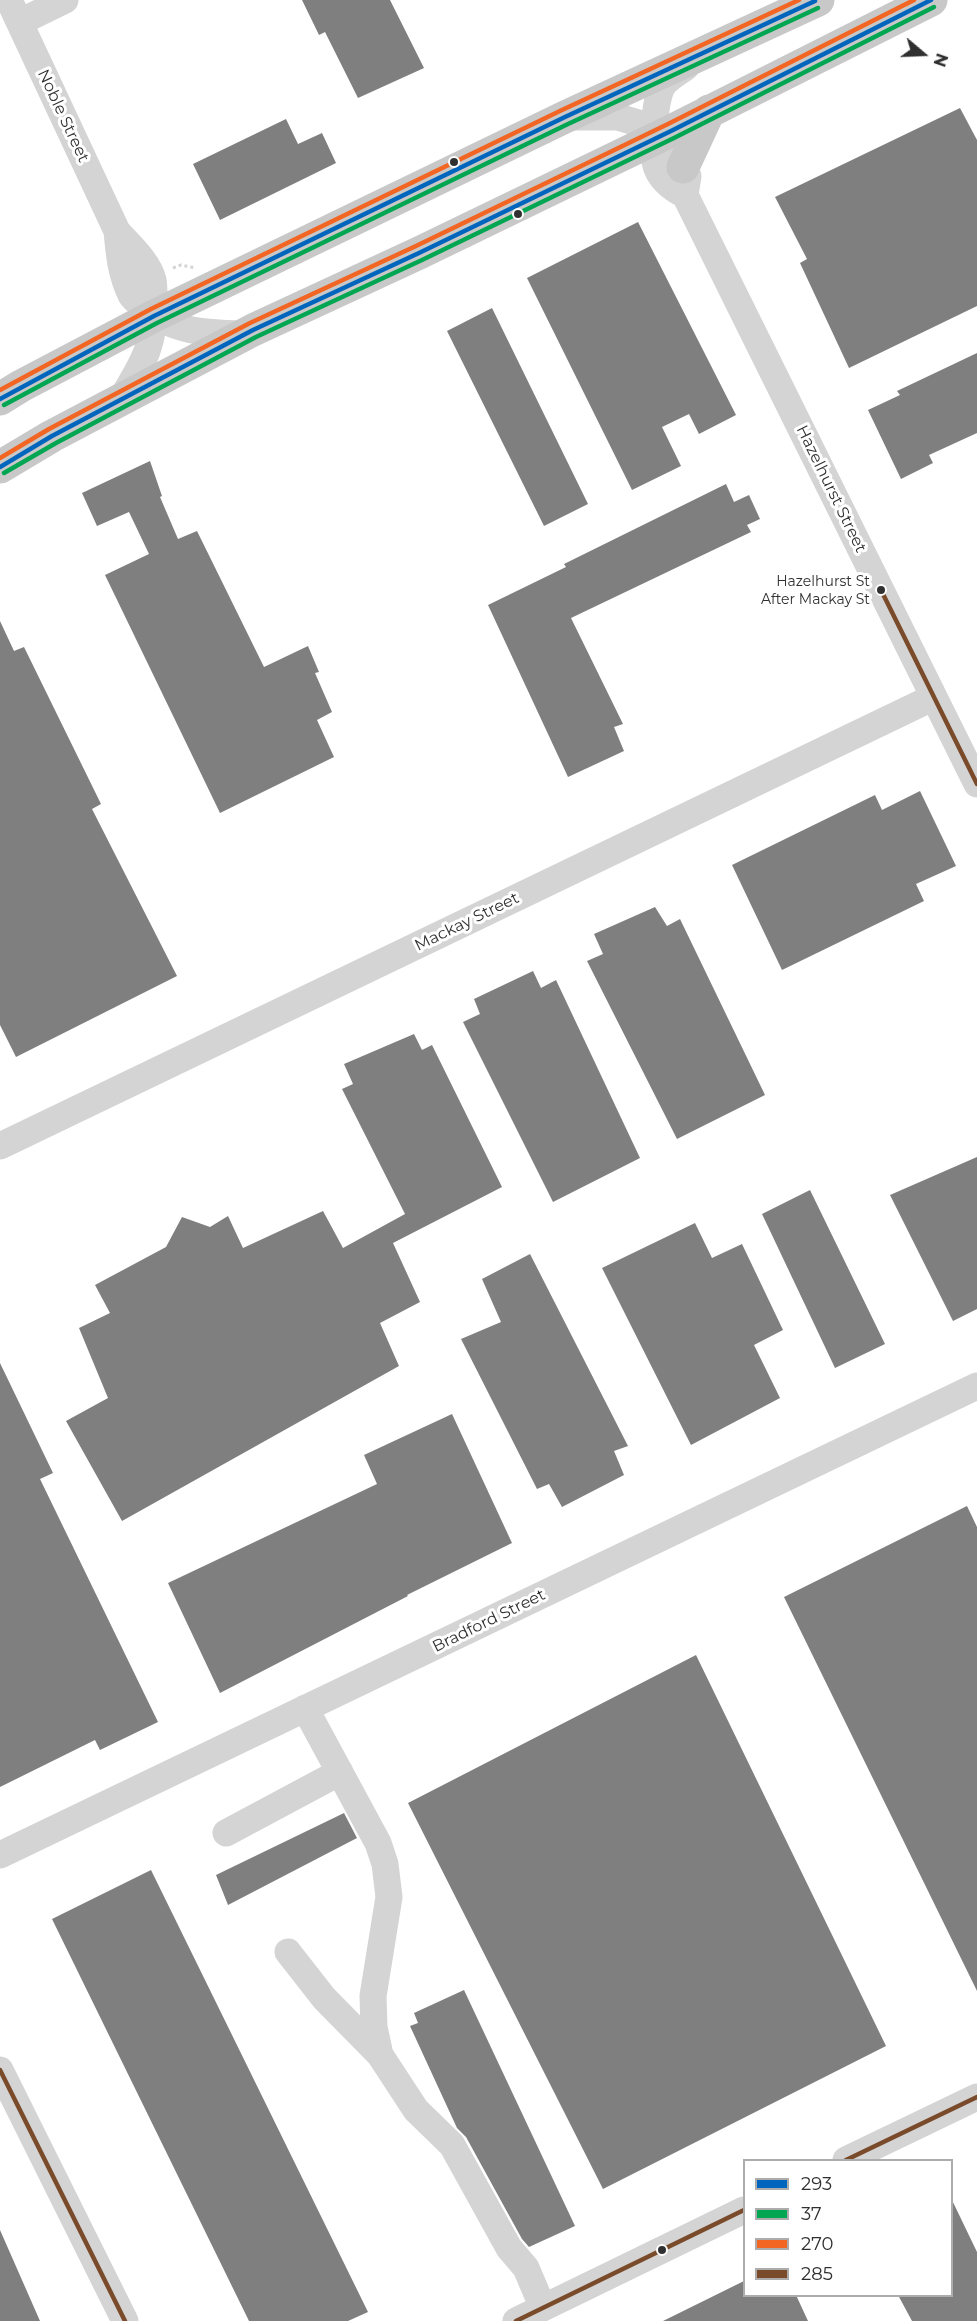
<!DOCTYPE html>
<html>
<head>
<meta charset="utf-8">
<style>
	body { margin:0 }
	#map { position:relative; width:977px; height:2321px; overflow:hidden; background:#fff; font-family:Montserrat,sans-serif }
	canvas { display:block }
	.legend { position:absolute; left:743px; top:2159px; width:210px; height:138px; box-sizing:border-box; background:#fff; border:2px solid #acacac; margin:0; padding:8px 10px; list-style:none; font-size:18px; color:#303030 }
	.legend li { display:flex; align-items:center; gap:12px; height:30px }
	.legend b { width:30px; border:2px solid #acacac }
	.north { position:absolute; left:893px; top:24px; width:60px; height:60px; -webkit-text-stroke:4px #fff; paint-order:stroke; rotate:109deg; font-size:16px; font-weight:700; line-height:24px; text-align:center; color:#303030 }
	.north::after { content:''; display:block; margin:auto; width:21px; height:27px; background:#303030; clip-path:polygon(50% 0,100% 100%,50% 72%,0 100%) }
</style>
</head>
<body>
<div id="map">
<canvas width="977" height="2321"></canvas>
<ul class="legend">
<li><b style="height:8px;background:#0065bd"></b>293</li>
<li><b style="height:8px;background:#00a651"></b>37</li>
<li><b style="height:8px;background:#f26522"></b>270</li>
<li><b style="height:8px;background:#7a4b2a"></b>285</li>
</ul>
<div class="north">N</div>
</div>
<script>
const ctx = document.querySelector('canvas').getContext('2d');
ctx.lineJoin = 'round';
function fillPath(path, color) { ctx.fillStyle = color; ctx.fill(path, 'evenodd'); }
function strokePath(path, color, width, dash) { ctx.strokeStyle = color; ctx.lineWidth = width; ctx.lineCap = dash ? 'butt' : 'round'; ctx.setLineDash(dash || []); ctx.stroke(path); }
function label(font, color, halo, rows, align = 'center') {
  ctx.font = font + ' Montserrat,sans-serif'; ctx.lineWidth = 6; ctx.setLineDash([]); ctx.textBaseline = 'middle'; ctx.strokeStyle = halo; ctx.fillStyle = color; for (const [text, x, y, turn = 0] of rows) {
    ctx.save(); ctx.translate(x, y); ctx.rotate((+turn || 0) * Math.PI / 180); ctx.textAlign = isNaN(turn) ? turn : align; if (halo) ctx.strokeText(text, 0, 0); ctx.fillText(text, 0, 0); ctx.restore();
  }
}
fillPath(new Path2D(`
	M302 0H390L424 68 358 98 325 32 319 35Z
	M960 108 977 140V306L849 368 800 263 807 259 775 197Z
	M286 119 298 144 322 133 336 163 220 220 193 164Z
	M638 222 736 415 699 434 689 414 662 427 681 466 632 490 527 278Z
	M492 308 588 504 544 526 447 331Z
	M977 353V433L929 455 933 463 901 479 868 410 900 395 897 391Z
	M150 461 162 496 160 497 178 539 197 531 264 667 308 646 319 672 315 673 332 712 317 720 334 757 220 813 105 575 149 554 129 512 97 526 82 493Z
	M726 484 734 502 749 495 760 519 747 525 751 532 571 618 623 724 614 727 624 751 568 777 488 605 566 567 564 564Z
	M0 621 14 651 24 647 101 804 92 809 177 976 16 1057 0 1025Z
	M920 791 956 866 916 884 924 901 782 970 732 865 875 795 882 810Z
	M655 907 667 926 680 919 765 1095 677 1139 587 961 603 954 594 934Z
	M533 971 541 988 556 980 640 1158 553 1202 463 1022 480 1014 474 999Z
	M414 1034 422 1050 432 1045 502 1187 393 1243 420 1302 380 1323 399 1366 122 1521 66 1421 108 1398 79 1328 110 1313 95 1285 166 1247 182 1217 210 1227 228 1216 243 1248 323 1211 343 1248 405 1214 342 1089 353 1084 344 1064Z
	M977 1157V1309L953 1321 890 1195Z
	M810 1190 885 1344 835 1368 762 1214Z
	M695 1223 712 1258 742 1244 783 1330 754 1345 780 1398 691 1445 602 1268Z
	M530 1254 628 1446 614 1451 624 1475 562 1507 549 1484 537 1489 461 1339 501 1322 482 1279Z
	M0 1363 53 1473 40 1479 158 1722 100 1750 95 1740 0 1787Z
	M452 1414 512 1543 407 1595 408 1596 220 1693 168 1583 377 1484 364 1455Z
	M967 1506 977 1527V1991L784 1597Z
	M696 1655 886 2046 603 2189 408 1803Z
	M344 1813 357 1838 228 1905 216 1875Z
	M151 1870 368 2312 348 2321H249L52 1919Z
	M464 1990 575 2226 529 2247 522 2239 466 2137 457 2128 410 2026 418 2023 414 2013Z
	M951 2198 977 2252V2321H912L898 2295H951Z
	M0 2230 40 2321H0Z
	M744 2281V2295H796L808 2321H663Z`), '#7f7f7f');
strokePath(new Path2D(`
	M173 268 181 265 196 268`), '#d4d4d4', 3, [3, 3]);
strokePath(new Path2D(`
	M9 0 117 231C129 245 148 261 153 280 154 285 154 293 154 298 156 342 144 362 122 398
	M20 22 65 0
	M569 117H618L638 123 677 154 688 176 685 195 977 784
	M685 195C672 189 658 178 655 162 652 147 654 96 664 84 670 77 679 72 686 67
	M117 231C119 254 121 275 131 295 134 300 140 304 145 308 175 333 208 333 246 334
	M0 1146 934 697
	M305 1708 378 1843 385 1864 389 1897 373 1996 374 2027 380 2055 416 2110 452 2145 509 2248 526 2268 543 2308
	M226 1833 340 1772
	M0 1855 977 1386
	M288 1952 324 1998 380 2055
	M0 2070 125 2321
	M846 2160 977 2097
	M516 2321 744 2210`), '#d4d4d4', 27);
strokePath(new Path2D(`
	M683 167 709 111
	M0 399 21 386 154 316 565 117 818 0
	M0 467 52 436 253 330 419 253 671 131 931 0`), '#c8c8c8', 33);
strokePath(new Path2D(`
	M0 399 154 316 565 117 815 1
	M0 467 52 436 253 330 419 253 671 131 931 0`), '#0065bd', 4.5);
strokePath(new Path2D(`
	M4 405 157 323 568 124 818 8
	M4 473 56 443 256 337 422 260 674 138 934 7`), '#00a651', 4.5);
strokePath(new Path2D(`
	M0 390 151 309 562 110 799 0
	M0 458 49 429 250 323 416 246 668 124 914 0`), '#f26522', 4.5);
strokePath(new Path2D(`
	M881 590 977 784
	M0 2070 125 2321
	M846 2160 977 2097
	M516 2321 744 2210`), '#7a4b2a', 4.5);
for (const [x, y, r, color] of [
	[454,162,5,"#303030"],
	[518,214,5,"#303030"],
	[881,590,5,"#303030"],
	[662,2250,5,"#303030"]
]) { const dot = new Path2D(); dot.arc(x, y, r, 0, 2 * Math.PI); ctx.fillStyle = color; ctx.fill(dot); strokePath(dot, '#fff', 2); }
label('14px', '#303030', '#fff', [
	["Hazelhurst St",870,582],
	["After Mackay St",870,600]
], 'right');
label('16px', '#303030', '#fff', [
	["Noble Street",63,116,65],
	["Hazelhurst Street",831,489,64],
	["Mackay Street",467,922,-26],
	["Bradford Street",489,1621,-26]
]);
</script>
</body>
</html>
